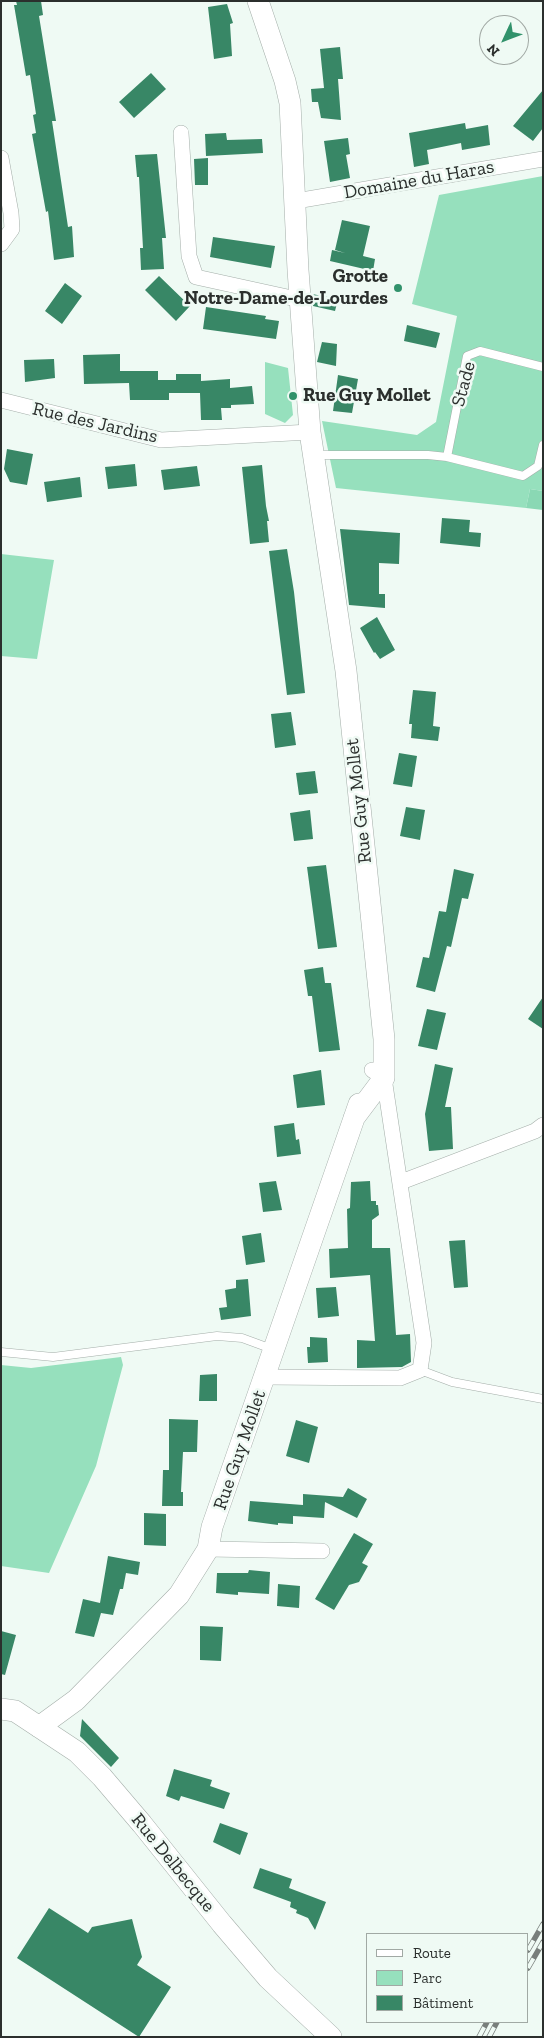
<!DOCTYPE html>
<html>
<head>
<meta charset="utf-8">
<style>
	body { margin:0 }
	#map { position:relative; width:544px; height:2038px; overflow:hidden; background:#effaf4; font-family:"Zilla Slab",serif }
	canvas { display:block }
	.frame { position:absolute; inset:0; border:2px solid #2b2f2d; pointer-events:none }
	.legend { position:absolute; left:366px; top:1933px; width:162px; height:90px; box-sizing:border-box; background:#effaf4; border:1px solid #a1a9a4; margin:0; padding:6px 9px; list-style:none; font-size:15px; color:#2b2f2d }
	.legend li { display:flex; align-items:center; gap:10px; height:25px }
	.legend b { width:25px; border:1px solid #a1a9a4 }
	.north { position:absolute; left:479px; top:15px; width:50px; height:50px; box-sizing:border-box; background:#effaf4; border:1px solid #a1a9a4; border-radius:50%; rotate:227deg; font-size:14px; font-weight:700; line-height:20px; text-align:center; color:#2b2f2d }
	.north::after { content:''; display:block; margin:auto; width:18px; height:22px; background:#31926b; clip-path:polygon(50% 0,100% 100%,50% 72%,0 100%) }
</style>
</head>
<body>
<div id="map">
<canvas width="544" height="2038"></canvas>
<div class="frame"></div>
<ul class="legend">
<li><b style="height:6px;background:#fff"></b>Route</li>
<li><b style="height:14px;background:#96e0bd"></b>Parc</li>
<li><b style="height:14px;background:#388766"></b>Bâtiment</li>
</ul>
<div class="north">N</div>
</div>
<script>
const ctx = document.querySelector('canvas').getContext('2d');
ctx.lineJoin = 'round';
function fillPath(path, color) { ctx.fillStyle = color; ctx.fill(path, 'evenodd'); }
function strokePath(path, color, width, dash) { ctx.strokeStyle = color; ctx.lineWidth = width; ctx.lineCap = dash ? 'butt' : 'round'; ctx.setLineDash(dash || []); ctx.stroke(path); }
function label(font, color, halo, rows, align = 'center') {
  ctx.font = font + ' "Zilla Slab",serif'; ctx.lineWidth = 5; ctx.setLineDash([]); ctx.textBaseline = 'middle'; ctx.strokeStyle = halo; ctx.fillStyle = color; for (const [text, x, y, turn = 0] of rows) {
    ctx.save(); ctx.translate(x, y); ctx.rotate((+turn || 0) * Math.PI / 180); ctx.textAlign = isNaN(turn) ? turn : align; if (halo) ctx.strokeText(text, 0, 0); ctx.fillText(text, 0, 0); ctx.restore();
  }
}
fillPath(new Path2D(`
	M543 176V491L530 489 526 508 336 488 322 421 417 435 436 422 457 316 412 304 439 195Z
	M265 362 288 368 293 415 285 423 265 414Z
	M1 554 54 560 37 659 1 656Z
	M121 1357 123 1365 96 1466 49 1573 1 1566V1365L31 1368Z`), '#96e0bd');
fillPath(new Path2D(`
	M530 489 543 491V510L526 508Z`), '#8ad8b4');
fillPath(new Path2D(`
	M16 1H41L43 15 39 16 56 121H52L68 227 72 226 74 257 54 260 48 211 46 212 32 134 36 133 33 115 36 114 30 75 26 76 14 5H17Z
	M227 4 233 23 230 24 232 56 214 59 208 7Z
	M340 47 343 79H338L341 120 321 118 318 102H312L311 89 324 88 320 49Z
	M151 73 166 89 134 118 119 102Z
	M543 90V128L533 141 513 126Z
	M465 123 466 129 488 125 490 145 462 150 461 143 427 150 429 164 414 167 409 133Z
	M226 133 227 140 262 139 263 153 206 156 205 134Z
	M348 138 350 154 346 155 350 178 330 182 324 141Z
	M157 154 166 238H162L164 269 141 270 140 248H143L139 177H137L135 155Z
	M208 158V185H195L194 159Z
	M342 220 370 226 363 256 375 259 373 271 330 261 332 250 345 253 335 250Z
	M213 237 275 246 271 268 210 257Z
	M159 276 190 306 176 321 145 290Z
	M65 283 82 296 62 324 45 311Z
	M312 294 338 299 335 311 313 306Z
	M206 307 266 316 265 319 279 321 276 339 203 329Z
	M407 325 440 333 436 348 404 341Z
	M322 342 337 344 336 366 317 362Z
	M120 354V371H158V380H176V374H201V381L230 379V388L252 386 254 404 231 405V408H221L222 420H201L200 393H169V400H130L129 383 84 384 83 355Z
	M54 359 55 378 25 382 24 360Z
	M338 375 358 379 352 413 333 411Z
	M7 449 33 454 27 485 10 482 4 469Z
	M135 464 137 486 108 489 105 467Z
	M262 465 266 506 269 521H267L269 542 250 544 242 467Z
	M197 466 200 486 164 490 161 470Z
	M80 477 82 497 47 502 44 482Z
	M442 518 470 520 469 532 481 533 480 547 440 543Z
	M340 529 400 533 399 564 379 563V594H385V608L349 605Z
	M287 549 294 592 305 693 287 695 269 551Z
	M377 617 395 650 380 659 375 652 374 653 360 628Z
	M413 690 436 692 433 726 440 727 438 741 411 738 412 724H409Z
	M291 712 296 745 275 748 271 714Z
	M399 753 417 756 412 787 393 784Z
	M315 771 318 793 299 795 296 773Z
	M406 807 425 810 420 840 400 836Z
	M310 810 313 839 294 841 290 813Z
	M326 865 337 947 318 949 307 867Z
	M454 869 474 874 468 899 462 898 451 947 447 946 435 992 416 987 423 957 429 958 439 911 446 912Z
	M323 967 325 983H331L340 1050 319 1052 312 996H308L304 970Z
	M543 997V1029L528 1019Z
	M427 1009 446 1013 437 1050 418 1046Z
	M435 1064 453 1068 445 1107H451L453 1149 429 1151 425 1114Z
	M321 1070 325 1105 297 1108 293 1075Z
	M294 1123 296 1140 299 1139 301 1154 277 1157 274 1126Z
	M276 1181 282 1210 263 1212 259 1183Z
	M370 1181 371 1201H376V1205H378L379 1215 372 1220V1248H390L396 1335 410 1334 411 1362 402 1367 357 1368V1340L375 1341 370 1275 330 1278 329 1249 348 1248 347 1209 350 1208 351 1182Z
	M261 1233 265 1262 246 1265 242 1236Z
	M465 1240 468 1287 454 1288 449 1241Z
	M248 1279 251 1316 221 1320 219 1308 227 1307 225 1290 236 1288V1280Z
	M336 1287 339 1316 318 1318 316 1288Z
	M310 1337 327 1338 328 1362 308 1363 307 1347H310Z
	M217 1374V1401H199L200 1375Z
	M169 1419 198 1420 197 1452H183L181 1492H183V1506H162L163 1470H169Z
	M296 1420 318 1427 309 1463 286 1456Z
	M348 1488 367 1499 357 1518 325 1502 324 1518 293 1516V1524L278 1523V1525L248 1521 250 1501 303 1505V1494L343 1497Z
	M144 1513 166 1514V1546L144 1545Z
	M354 1533 373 1544 362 1563 368 1566 359 1582 349 1585 334 1610 315 1599Z
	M108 1556 140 1562 138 1575 126 1573 123 1589H120L113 1615 101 1613 94 1637 75 1633 83 1599 100 1603Z
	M249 1570 270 1572 269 1594 238 1592V1595L216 1593 217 1573H248Z
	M278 1584 300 1586 299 1608 277 1606Z
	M200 1626 223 1627 221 1661 200 1660Z
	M1 1631 16 1635 5 1675 1 1674Z
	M82 1719 119 1758 111 1767 80 1736Z
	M174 1769 212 1780 210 1786 230 1793 224 1809 181 1796 179 1801 166 1796Z
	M220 1823 248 1833 240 1855 213 1842Z
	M260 1868 292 1879 289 1888 326 1902 315 1930 308 1918 296 1913 297 1910 290 1907 291 1902 253 1888Z
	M49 1908 88 1933 92 1927 132 1919 142 1957 137 1965 171 1987 139 2037 17 1958Z`), '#388766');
const lane = new Path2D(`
	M315 455H428L447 457 523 476 538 466 543 445
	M447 457 467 356 480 351 543 367
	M1 1352 53 1357 217 1336 242 1338 272 1349
	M420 1370 452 1382 543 1399`);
const street = new Path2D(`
	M181 133 189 256 196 277 301 300
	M1 158 11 213 12 229 1 244
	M296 201 543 159
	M1 400 161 440 310 432
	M401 1182 535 1131 543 1125
	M265 1377 400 1378 420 1370 424 1343 384 1078 372 1070
	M208 1549 322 1551`);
const secondary = new Path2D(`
	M258 1 285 81 290 103 298 270 310 432 346 671 384 1039V1078L354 1118
	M1 1709 15 1711 77 1752 102 1777 142 1824 222 1924 268 1978 331 2037
	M39 1727 76 1700 179 1595 208 1549 212 1527 359 1104`);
strokePath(lane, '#a4aea9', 9);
strokePath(street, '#a4aea9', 16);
strokePath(secondary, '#a4aea9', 22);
strokePath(lane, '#fff', 8);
strokePath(street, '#fff', 15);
strokePath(secondary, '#fff', 21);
const rail = new Path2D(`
	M528 1950 543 1924
	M528 1968 543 1942
	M479 2037 487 2022
	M489 2037 497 2022`);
strokePath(rail, '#787e7b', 5.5);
strokePath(rail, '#effaf4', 4, [11]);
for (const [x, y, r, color] of [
	[398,288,5,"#31926b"],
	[293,396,5,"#31926b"]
]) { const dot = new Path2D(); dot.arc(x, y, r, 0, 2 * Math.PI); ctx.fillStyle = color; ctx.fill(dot); strokePath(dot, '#effaf4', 2); }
label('19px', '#2b2f2d', '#effaf4', [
	["Domaine du Haras",419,180,-10],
	["Stade",464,384,-75],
	["Rue des Jardins",95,423,13],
	["Rue Guy Mollet",359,801,-96],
	["Rue Guy Mollet",240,1450,-71],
	["Rue Delbecque",173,1863,51]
]);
label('bold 19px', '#2b2f2d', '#effaf4', [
	["Grotte",388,277],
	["Notre-Dame-de-Lourdes",388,299],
	["Rue Guy Mollet",303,396,"left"]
], 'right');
</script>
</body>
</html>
